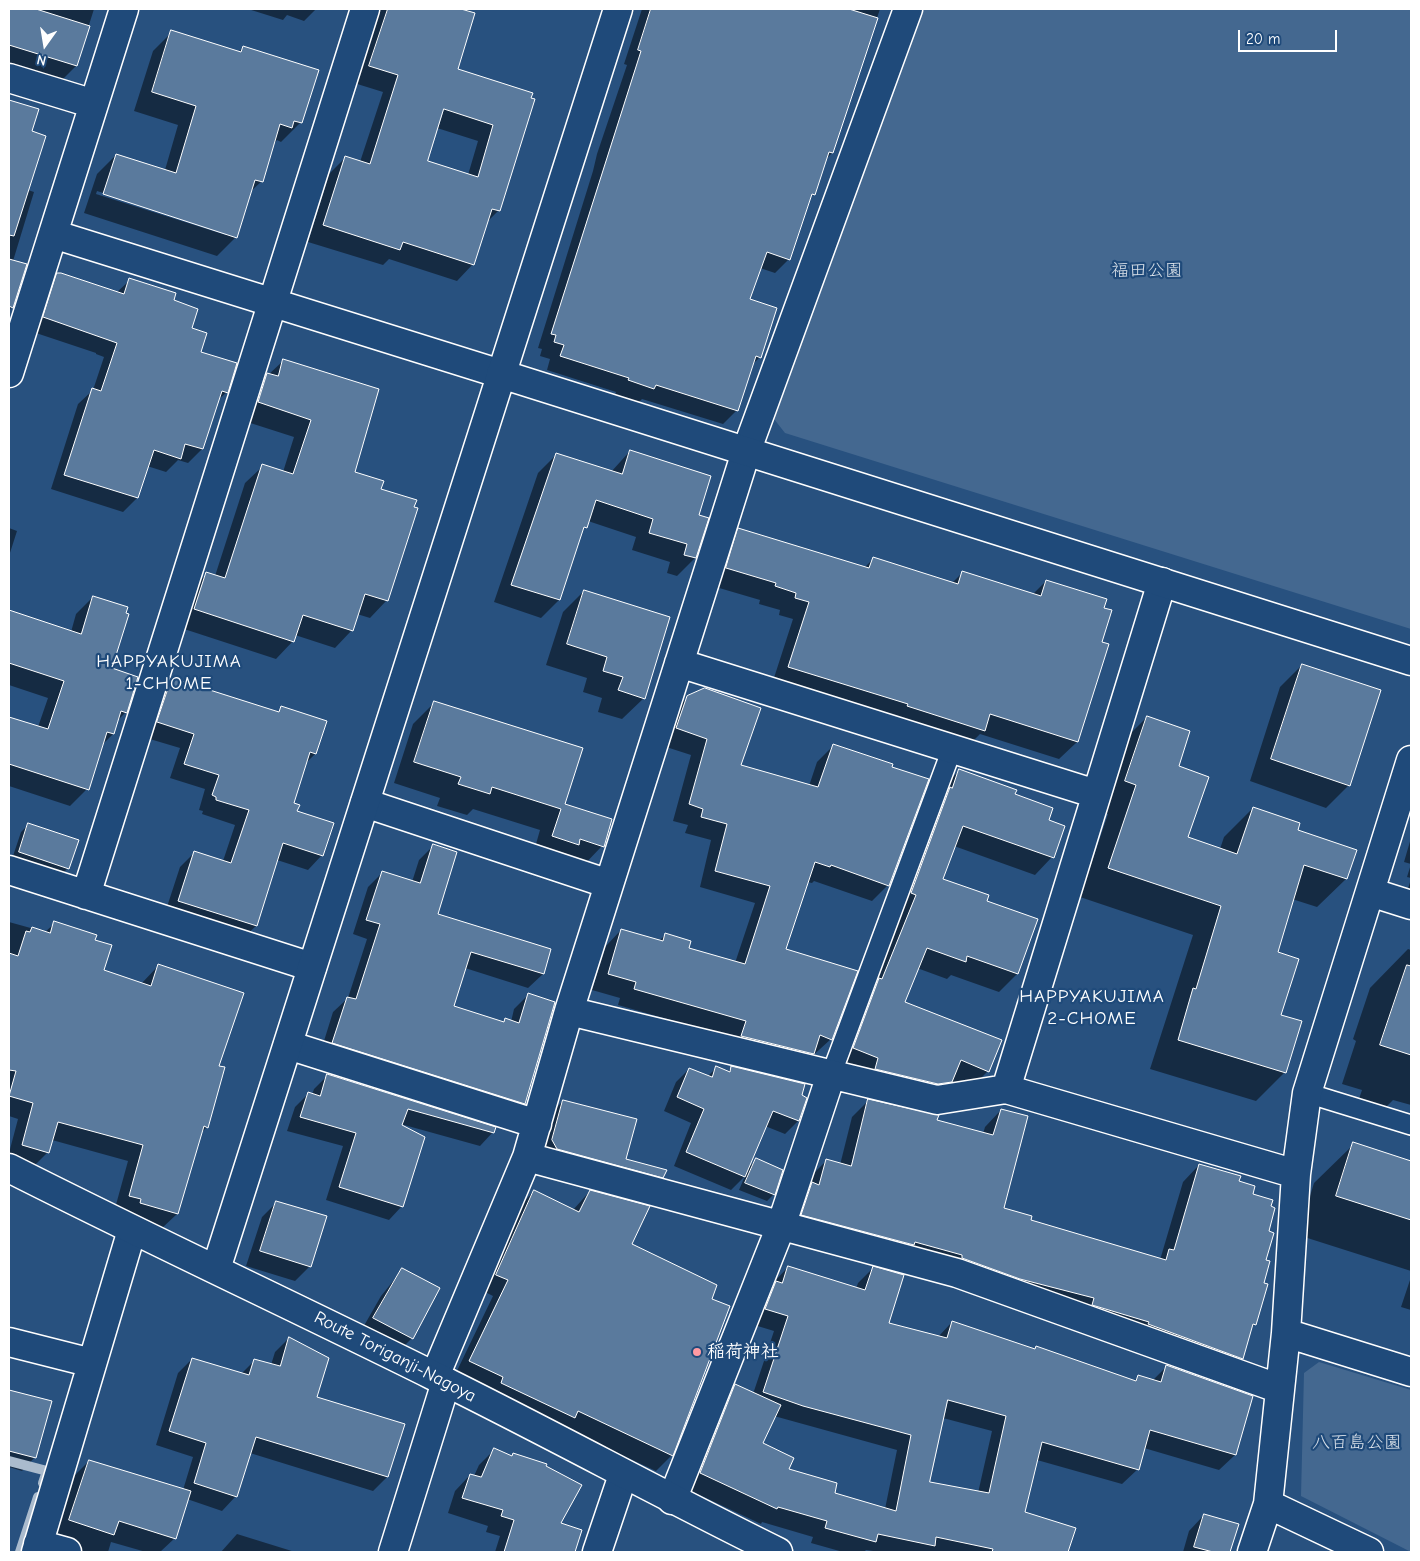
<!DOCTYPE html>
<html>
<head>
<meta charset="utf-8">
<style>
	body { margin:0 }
	#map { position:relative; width:1420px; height:1561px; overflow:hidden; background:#28517f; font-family:"Comic Neue",sans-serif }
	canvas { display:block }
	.frame { position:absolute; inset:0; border:10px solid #fff; pointer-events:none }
	.north { position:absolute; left:20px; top:20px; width:50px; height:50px; -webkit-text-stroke:4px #1f4a7a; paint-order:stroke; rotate:193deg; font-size:14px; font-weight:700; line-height:20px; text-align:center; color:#fff }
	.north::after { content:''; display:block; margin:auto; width:18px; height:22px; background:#fff; clip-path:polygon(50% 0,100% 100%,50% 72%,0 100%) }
	.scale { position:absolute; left:1238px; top:30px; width:99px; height:22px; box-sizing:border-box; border:2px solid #fff; border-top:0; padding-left:6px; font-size:15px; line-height:18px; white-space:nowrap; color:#fff; -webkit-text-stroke:4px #1f4a7a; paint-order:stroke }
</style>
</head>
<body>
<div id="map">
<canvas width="1420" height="1561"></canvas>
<div class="frame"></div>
<div class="north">N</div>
<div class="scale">20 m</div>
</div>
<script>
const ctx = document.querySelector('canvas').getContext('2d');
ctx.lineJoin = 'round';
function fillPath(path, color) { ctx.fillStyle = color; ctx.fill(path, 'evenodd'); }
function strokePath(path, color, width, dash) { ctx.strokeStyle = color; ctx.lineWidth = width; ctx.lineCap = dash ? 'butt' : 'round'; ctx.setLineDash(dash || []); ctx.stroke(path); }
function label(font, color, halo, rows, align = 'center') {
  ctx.font = font + ' "Comic Neue","Klee One",sans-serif'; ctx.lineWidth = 4.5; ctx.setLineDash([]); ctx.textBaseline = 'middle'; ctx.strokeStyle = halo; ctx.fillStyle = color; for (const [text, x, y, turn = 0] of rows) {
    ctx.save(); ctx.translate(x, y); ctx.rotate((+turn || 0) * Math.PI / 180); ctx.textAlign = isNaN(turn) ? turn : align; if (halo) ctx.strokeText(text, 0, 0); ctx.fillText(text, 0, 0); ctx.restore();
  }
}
fillPath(new Path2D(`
	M922 9H1411V629L785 433 774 419Z
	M1319 1362 1411 1390V1552L1301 1496 1304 1373Z`), '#446890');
fillPath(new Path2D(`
	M9 9H94L76 66 59 83 9 67Z
	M248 9H316L304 21 287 15 283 20Z
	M374 9H469L457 70 531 94 499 210 487 222 473 264 457 281 389 259 383 265 308 242 329 174 346 157 360 162 383 92 354 83ZM437 128 478 141 468 175 426 162Z
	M642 9H880L832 153 825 160 814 194 809 198 789 259 775 273 760 268 748 300 760 357 751 366 737 410 723 424 642 399 639 402 615 395 616 392 547 370 550 359 540 356 542 349 538 348 593 171 597 154 627 65 624 64Z
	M172 32 238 52 244 47 317 71 300 123 281 142 277 140 273 145 262 181 249 193 236 237 217 256 84 213 97 174 116 155 165 170 178 125 134 111 153 51ZM97 191 226 233V235L96 194Z
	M9 101 37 110 30 132 28 190 34 192 13 261 12 307 9 310Z
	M58 274 116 293 130 280 172 301 190 328 200 352 227 392 217 401 202 449 188 463 178 460 166 472 147 466 137 498 123 512 51 489 78 404 93 390 104 357 96 354V353L30 331 43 289Z
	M284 360 354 473 379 490 387 600 370 618 357 614 352 630 335 648 295 635 293 641 276 659 178 627 189 591 207 574 215 576 245 483 263 466 283 472 294 437 241 420 250 392Z
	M630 451 698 516 707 519 695 558 677 576 667 573 670 562 632 550 636 537 588 521 581 533 559 600 541 618 494 602 538 473 556 455 611 472Z
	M9 528 17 531 9 556Z
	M739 529 864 568 873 559 952 583 962 573 1032 595 1046 581 1102 609 1100 643 1107 645 1077 742 1059 759 980 734 966 748 772 684 793 619 779 615 780 610 759 604 760 600 709 585 722 546Z
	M584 591 644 698 622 719 598 712 602 698 583 692 587 678 546 665 563 612Z
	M93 597 110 669 126 712 117 721 113 734 102 745 87 789 70 806 9 786V718L38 727 48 698 9 685V612L71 632 76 614Z
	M1302 665 1349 785 1326 808 1250 781 1280 687Z
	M172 679 277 713 281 708 325 722 315 754 305 764 293 804 322 855 308 870 277 860 256 926 241 940 164 916 180 867 195 852 223 861 235 825 202 814 203 811 199 810 205 789 170 778 180 748 143 737 158 694Z
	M688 697 739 766 809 786 817 762 834 745 888 885 872 901 814 881 812 883 807 882 785 950 831 1039 797 1070 730 1037 618 1005 620 998 592 990 605 947 621 930 659 941 665 935 687 949 735 963 755 903 700 887 711 840 685 833 688 825 673 821 691 755 660 745 671 714Z
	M434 703 564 804 602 846 581 868 532 858 540 830 473 809 467 815 437 806 440 798 394 783 413 724Z
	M1147 717 1177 767 1187 838 1220 849 1224 837 1253 808 1297 831 1355 850 1346 879 1317 907 1292 899 1276 953 1285 1072 1256 1101 1150 1069 1193 935 1080 897 1108 814 1097 810 1118 746Z
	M959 771 1014 795 1047 820 1052 857 1035 875 954 846 941 879 986 902 1036 919 1017 974 999 992 951 975 947 979 917 968 903 1003 988 1071 970 1089 951 1081 933 1099 836 1066 941 789Z
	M28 825 68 868 61 875 12 859 21 832Z
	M1411 838V878L1407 877 1411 864 1404 862Z
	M433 846 437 914 550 950 543 974 528 988 465 968 452 1006 503 1022 505 1020 511 1022 514 1009 528 995 524 1103 509 1117 319 1057 333 1012 348 998 367 939 353 934 368 887 382 873 412 882 419 860Z
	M1411 879V894L1407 892Z
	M9 922 45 932 55 923 93 941 102 971 141 984 158 966 218 1066 207 1127 201 1133 177 1214 161 1229 114 1212 128 1161 52 1140 48 1152 32 1168 9 1162V1153L18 1119 9 1116Z
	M1408 949 1411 950V1105L1393 1100 1383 1110 1358 1102 1362 1090 1342 1084 1356 1041 1353 1039 1370 988Z
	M716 1068 727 1072 732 1068 800 1096 798 1121 785 1134 765 1126 748 1168 756 1160 774 1194 767 1201 739 1190 745 1176 731 1190 674 1166 691 1123 664 1111 676 1082 689 1069 707 1077Z
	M328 1075 493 1132 480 1146 397 1123 402 1206 389 1220 326 1200 343 1146 287 1131 295 1107 308 1094 312 1095 314 1089Z
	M563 1101 625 1160 662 1177 648 1191 538 1155 549 1115Z
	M868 1101 983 1134 985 1127 1001 1110 1002 1209 1029 1221 1160 1260 1183 1182 1199 1165 1237 1182 1251 1195 1267 1232 1255 1324 1250 1329 1241 1358 1225 1375 786 1231 810 1177 826 1161 840 1165 852 1117Z
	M1354 1144 1411 1162V1271L1298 1235 1314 1183Z
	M534 1191 573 1210 590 1191 630 1245 710 1300 672 1455 656 1471 454 1377 493 1296 481 1290 519 1207Z
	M277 1202 310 1266 295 1281 246 1266 262 1217Z
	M788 1267 856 1289 858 1283 873 1268 888 1324 938 1337 952 1322 1134 1381 1138 1377 1152 1381 1167 1366 1252 1397 1235 1455 1219 1470 1144 1448 1138 1469 1122 1484 1037 1460 1024 1513 1074 1528 1067 1552H880L866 1550 864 1552H843L811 1543 813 1537 762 1522 761 1524 685 1488 720 1401 735 1385 753 1394 774 1331 751 1324 773 1283ZM774 1416 897 1450 885 1509 833 1494 787 1470 761 1444ZM943 1418 992 1431 978 1493 929 1483Z
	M403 1269 439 1289 412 1338 399 1351 361 1331 381 1296Z
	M1411 1277V1310L1401 1307Z
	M289 1338 315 1398 403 1425 387 1477 373 1491 250 1453 236 1496 222 1511 187 1499 175 1538 160 1552H146L111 1542 108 1552H50L71 1479 89 1461 183 1490 193 1457 156 1445 178 1373 192 1359 241 1374 255 1360 271 1365 275 1352Z
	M9 1392 50 1402 35 1457 22 1471 9 1467Z
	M494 1450 511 1457 513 1455 559 1524 580 1531 574 1552H495L500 1536 486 1532 488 1526 448 1513 455 1491 470 1475 474 1476 479 1465Z
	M1204 1515 1237 1525 1227 1552H1183L1189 1531Z
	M237 1534 295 1552H221Z`), '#0007');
strokePath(new Path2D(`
	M9 1461 47 1471 43 1483
	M20 1552 38 1497`), '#aabbcd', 10);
const building = new Path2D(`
	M9 9H36L90 26 77 66 9 45Z
	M388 9H461L475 13 458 69 533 93 531 98 535 99 500 211 492 209 474 265 403 242 400 250 323 225 345 156 370 164 398 75 369 66ZM444 109 493 125 478 177 428 161Z
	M651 9H849L878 18 833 153 829 152 815 195 812 194 790 260 767 252 750 299 777 308 761 358 756 356 738 411 656 385 654 389 628 380 629 378 560 356 564 345 554 342 556 335 551 334 641 51 638 50Z
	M171 30 241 52 243 46 319 70 302 123 294 121 292 128 280 124 263 182 255 180 237 238 103 194 116 154 176 173 196 106 152 92Z
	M9 100 39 109 32 131 46 136 14 236 9 235Z
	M9 259 27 264 13 308 9 306Z
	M57 273H61L124 294 129 278 176 293 174 300 198 309 192 328 207 333 201 352 237 363 228 393 222 391 203 449 185 444 181 459 154 450 138 498 64 475 92 388 101 391 117 343 43 317Z
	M283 359 379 389 355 472 384 481 381 489 417 500 414 507 418 508 388 601 365 594 353 631 303 615 294 642 194 609 206 572 225 578 262 464 293 474 311 420 258 402 267 373 278 376Z
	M630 450 711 476 699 515 709 518 696 558 684 555 687 544 649 533 653 519 596 500 587 528 584 527 560 600 511 585 556 453 622 474Z
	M738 528 869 568 873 557 958 584 962 571 1041 596 1046 580 1107 599 1104 608 1112 610 1102 642 1109 644 1078 742 990 714 985 731 907 706 908 704 788 667 809 602 795 598 796 593 775 586 776 583 726 568Z
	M584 590 670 617 645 699 618 690 623 677 603 671 607 657 567 644Z
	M93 596 128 607 126 613 129 614 112 668 138 677 127 713 121 711 114 734 107 732 89 790 9 764V717L48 729 64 681 9 663V610L81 634Z
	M1302 664 1381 690 1350 786 1271 759Z
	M172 678 279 712 281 706 327 721 316 754 310 752 294 803 300 805 297 811 334 823 323 856 283 843 257 926 178 901 194 851 231 863 249 810 216 800V797L212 795 219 775 184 764 194 734 157 722Z
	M705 688 761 708 741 765 818 787 833 744 893 764 892 767 929 779 889 886 831 865 830 867 815 862 786 949 858 971 832 1040 820 1035 814 1054 741 1036 746 1021 634 989 636 982 608 974 621 929 663 941 665 933 691 941 689 948 745 964 770 886 715 871 727 824 701 817 703 809 689 804 707 739 676 728 687 696Z
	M434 701 583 748 565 804 612 819 604 847 580 839 579 845 552 836 561 809 492 787 490 794 458 784 461 777 414 762Z
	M1147 716 1190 731 1179 766 1209 777 1188 837 1237 854 1253 807 1300 823 1298 830 1357 850 1347 879 1304 865 1278 952 1299 959 1281 1015 1302 1021 1286 1073 1178 1040 1193 988 1196 989 1221 906 1108 868 1136 785 1125 781Z
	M959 769 1017 790 1015 794 1053 808 1049 820 1065 826 1054 858 963 826 943 879 989 895 987 901 1038 919 1018 974 967 956 966 962 927 948 905 1002 1002 1040 989 1072 961 1060 952 1082 938 1084 875 1069 878 1058 853 1048 879 978 882 979 916 895 911 893 950 787 952 788Z
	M28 823 79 840 69 869 19 852Z
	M433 844 457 852 438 914 551 949 544 974 471 952 454 1006 504 1022 505 1018 519 1023 528 993 555 1002 525 1104 332 1043 347 997 356 999 380 924 366 920 382 871 420 883Z
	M54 921 97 935 95 940 112 945 104 970 151 986 158 964 244 993 219 1066 225 1067 208 1128 204 1126 178 1214 140 1203 141 1199 129 1196 143 1145 58 1122 49 1153 22 1145 33 1103 9 1096 16 1071 9 1070V953L18 956 26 931 30 932 32 927 50 933Z
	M1407 965 1411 966V1055L1380 1045Z
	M716 1066 730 1072 731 1066 805 1084 802 1095 807 1098 799 1121 773 1111 745 1177 686 1152 704 1109 677 1097 689 1068 712 1077Z
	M327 1074 496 1127 494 1133 408 1109 402 1125 425 1137 403 1207 339 1187 356 1133 300 1117 308 1092 320 1096Z
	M868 1099 939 1115 937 1120 993 1135 1001 1109 1028 1116 1004 1208 1032 1216 1031 1220 1166 1260 1169 1249 1174 1250 1199 1164 1241 1176 1239 1181 1255 1186 1253 1194 1273 1200 1271 1206 1275 1208 1269 1231 1274 1233 1266 1260 1270 1261 1264 1283 1268 1284 1256 1325 1253 1324 1243 1359 1148 1324 1149 1322 1092 1305 1094 1298 1020 1279 962 1258V1255L915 1242 914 1245 801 1215 812 1182 819 1185 826 1159 851 1166Z
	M563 1100 637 1119 626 1159 667 1170 663 1178 557 1149 552 1140Z
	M1353 1142 1411 1161V1220L1336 1196Z
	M756 1158 783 1170 775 1195 745 1183Z
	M534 1190 579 1212 590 1190 650 1206 632 1244 717 1285 712 1299 730 1306 673 1456 578 1411 575 1418 501 1383 503 1377 469 1361 508 1280 496 1275Z
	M276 1201 327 1216 311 1267 260 1251Z
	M788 1266 865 1290 873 1266 904 1275 889 1323 947 1338 952 1321 1035 1349 1036 1346 1136 1381 1138 1375 1161 1382 1166 1365 1253 1396 1236 1455 1150 1430 1139 1470 1042 1442 1025 1512 1076 1528 1068 1552H992L993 1549 936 1537 935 1546 878 1534 876 1542 825 1528 827 1521 778 1507 777 1509 700 1473 735 1384 781 1405 763 1443 794 1458 789 1469 837 1483 835 1493 896 1511 911 1435 803 1406 763 1392 788 1316 765 1309 776 1281 782 1283ZM948 1400 1006 1416 989 1493 930 1482Z
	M402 1268 440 1288 413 1339 373 1318Z
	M289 1337 329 1358 317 1397 405 1424 388 1477 256 1437 237 1497 194 1483 206 1443 169 1431 192 1358 249 1375 254 1359 280 1366Z
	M9 1390 52 1401 36 1458 9 1451Z
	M494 1448 512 1456 513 1453 547 1464 546 1466 582 1485 561 1523 582 1530 575 1552H504L514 1520 501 1516 503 1510 462 1498 470 1474 481 1477Z
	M89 1460 191 1491 176 1539 119 1521 114 1535 69 1520Z
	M1204 1514 1239 1524 1230 1552H1213L1194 1547Z`);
fillPath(building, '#5a7a9d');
strokePath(building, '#fff', 1);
const lane = new Path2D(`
	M831 1075 952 749
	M1307 1093 1411 1125`);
const street = new Path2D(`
	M9 78 94 104
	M53 234 501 374
	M9 373 124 9
	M679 663 1096 794
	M365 803 609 884
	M9 870 312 967
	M1370 892 1411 905
	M86 895 365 9
	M569 1011 937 1100 1006 1089 1296 1174
	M288 1045 537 1124
	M1006 1089 1162 582
	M527 1157 957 1273 1280 1389
	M1286 1333 1411 1372
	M9 1342 92 1363
	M435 1376 527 1157 569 1011 746 452 908 9
	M672 1500 781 1226 831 1075
	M1268 1504 1369 1552
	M38 1544 67 1552
	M36 1552 132 1230
	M393 1552 446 1382
	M597 1552 623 1475
	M1252 1552 1268 1504 1286 1333 1296 1174 1307 1093 1411 760`);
const secondary = new Path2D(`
	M501 374 1411 661
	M9 1168C149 1239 291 1305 432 1375 548 1432 662 1495 778 1552
	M216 1269 618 9`);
strokePath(lane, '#fff', 22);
strokePath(street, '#fff', 31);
strokePath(secondary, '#fff', 31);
strokePath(lane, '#1f4a7a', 19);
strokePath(street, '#1f4a7a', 28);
strokePath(secondary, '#1f4a7a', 28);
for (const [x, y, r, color] of [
	[697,1352,5,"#ff9aa2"]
]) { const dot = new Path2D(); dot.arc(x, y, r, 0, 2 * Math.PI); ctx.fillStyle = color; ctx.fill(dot); strokePath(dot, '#1f4a7a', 2); }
label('18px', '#dae1e9', '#1f4a7a', [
	["福田公園",1147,271],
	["八百島公園",1357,1443]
]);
label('bold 18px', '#fff', '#1f4a7a', [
	["稲荷神社",707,1352]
], 'left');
label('18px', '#fff', '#1f4a7a', [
	["Route Toriganji-Nagoya",395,1357,27]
]);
ctx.letterSpacing = '1px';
label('19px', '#fff', '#1f4a7a', [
	["HAPPYAKUJIMA",169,662],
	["1-CHOME",169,684],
	["HAPPYAKUJIMA",1092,997],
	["2-CHOME",1092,1019]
]);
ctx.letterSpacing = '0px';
</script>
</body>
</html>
